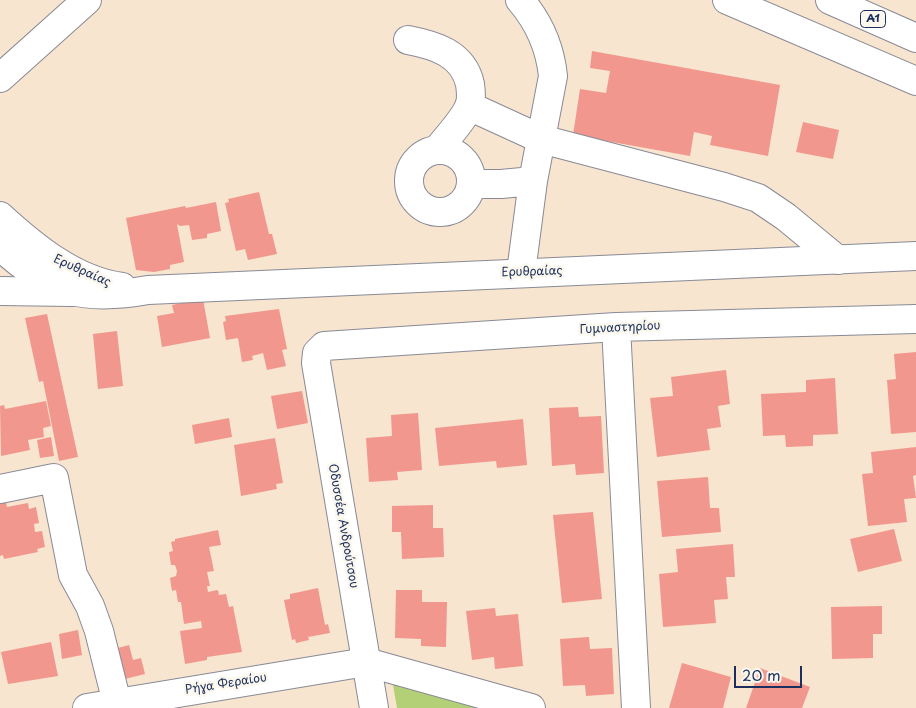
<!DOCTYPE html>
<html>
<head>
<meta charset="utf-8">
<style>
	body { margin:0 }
	#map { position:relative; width:916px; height:708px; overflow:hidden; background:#f7e5cf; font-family:"Playpen Sans",sans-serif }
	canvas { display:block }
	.scale { position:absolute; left:734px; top:666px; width:68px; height:22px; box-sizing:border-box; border:2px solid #1b2f5e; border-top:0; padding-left:6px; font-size:15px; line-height:18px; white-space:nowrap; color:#1b2f5e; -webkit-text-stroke:4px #fbf7ec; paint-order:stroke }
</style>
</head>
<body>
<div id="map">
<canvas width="916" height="708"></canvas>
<div class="scale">20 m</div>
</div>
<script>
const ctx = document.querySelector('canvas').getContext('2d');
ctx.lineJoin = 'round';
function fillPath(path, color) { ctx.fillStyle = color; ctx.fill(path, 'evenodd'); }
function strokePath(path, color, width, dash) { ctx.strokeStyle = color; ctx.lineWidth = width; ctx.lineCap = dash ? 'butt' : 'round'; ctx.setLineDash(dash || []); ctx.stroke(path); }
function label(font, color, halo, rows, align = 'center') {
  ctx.font = font + ' "Playpen Sans",sans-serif'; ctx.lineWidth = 5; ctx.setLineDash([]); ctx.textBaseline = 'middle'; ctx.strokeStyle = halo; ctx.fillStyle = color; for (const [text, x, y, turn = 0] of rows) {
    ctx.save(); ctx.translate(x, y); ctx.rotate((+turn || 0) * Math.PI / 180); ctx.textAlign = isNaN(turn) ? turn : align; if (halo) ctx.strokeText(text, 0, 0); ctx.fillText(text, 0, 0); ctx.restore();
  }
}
fillPath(new Path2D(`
	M392 679 499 708H397Z`), '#b3d076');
fillPath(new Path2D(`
	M592 51 780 85 768 156 710 145 712 136 694 132 690 156 573 135 580 89 606 93 610 71 590 68Z
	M803 122 839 130 833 159 796 152Z
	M259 192 269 234H272L277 254 248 260 245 249 236 251 225 203 229 202 228 199Z
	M216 202 221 231 207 234V238L192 240 189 225 180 226 177 224 184 262 170 265V269L154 272 136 270 126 218 185 206 186 208Z
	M203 299 210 338 162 347 157 316 174 313 172 305Z
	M279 309 287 349 282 350 286 366 267 370 263 353 252 356 253 360 242 362 238 338 226 340 223 322 226 321 225 316Z
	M47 314 78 457 59 461 43 381 39 382 25 318Z
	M117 331 123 386 98 389 93 334Z
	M916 352V432L891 434 887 380 896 379 894 354Z
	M726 370 730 404 718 406 721 427 707 429 710 450 657 457 650 398 673 396 671 377Z
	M835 378 838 434 813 435V446L786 447 785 435 763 436 761 394 806 392V380Z
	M302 391 308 423 277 429 271 396Z
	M46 401 51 426 43 428 44 437 28 440 30 450 1 456 0 406 4 405 5 409Z
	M578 407 579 417 601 416 604 473 576 475 575 464 552 466 549 408Z
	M418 413 422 470 397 472 398 480 369 482 366 438 392 436 391 415Z
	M229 418 232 437 195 444 192 425Z
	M523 419 527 465 497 468 496 461 439 466 435 428Z
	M51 437 54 456 40 458 37 440Z
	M275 438 283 483 276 484 277 489 241 496 234 445Z
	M916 447V475L913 476 916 498 904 499 907 522 868 526 862 474 873 473 871 452Z
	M708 477 710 508H719L721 532 662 537 657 481Z
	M6 502 7 507 28 503 29 509 36 507 39 523 34 524 35 532 42 531 45 547 37 549 38 552 4 559 3 555 0 556V503Z
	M433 505V528H443L444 557 402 559 401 532H392V506Z
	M593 512 602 599 562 603 553 515Z
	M894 529 902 561 858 572 850 539Z
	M218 530 221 545 209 547 214 571 207 572 210 586H207L208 592 218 590 219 595 226 594 229 607 233 606 242 652 207 657V660L185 664 180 631 202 628 201 621 184 624 181 602H178L176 590 172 591 170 578 176 576 177 571 175 565H171L169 552 173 551 171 542 175 541V539Z
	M733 544 735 577H726L728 599 714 600 716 623 663 627 659 574 678 572 676 549Z
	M318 588 325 625 328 624 330 633 308 637 309 640 296 643 295 639 292 640 284 600 290 599V594Z
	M396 590H422V602H447L446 647 421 646V639L395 638Z
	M882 606V634H873V658L832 659 831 607Z
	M495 608 496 616 518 614 523 666 495 669 494 657 472 660 466 611Z
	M78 630 82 655 62 659 59 634Z
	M589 637 590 649 612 648 614 694 586 696 585 685 563 686 560 639Z
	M51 642 58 676 8 684 1 652Z
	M129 645 133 660 141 658 145 674 121 680 114 649Z
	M682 663 731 677 723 708H669Z
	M760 668 810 687 802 708H746Z`), '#f1978e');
const minor = new Path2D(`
	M520 0C539 22 550 47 553 76L533 181 521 272
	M408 40C434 45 463 53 470 84 471 91 472 100 469 107 462 122 447 137 437 150
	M469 106 541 139 724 187 758 198 786 217 838 260
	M409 181a31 31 0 1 1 62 0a31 31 0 1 1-62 0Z
	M472 184H501L533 181
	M0 291 72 292
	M616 327 636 708
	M0 489 54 478 73 575 90 606 99 631 117 703
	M87 708 366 662 531 708
	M374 708 316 363 317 353 324 346 616 327 916 319`);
const major = new Path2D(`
	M0 78 87 0
	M0 216C34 247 75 281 122 287
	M0 246C49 292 82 302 148 290L916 256`);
const highway = new Path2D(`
	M727 0 916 81
	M830 0 916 38`);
strokePath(minor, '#898a96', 30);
strokePath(major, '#898a96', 30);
strokePath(highway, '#898a96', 30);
strokePath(minor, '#fff', 28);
strokePath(major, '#fff', 28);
strokePath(highway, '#fff', 28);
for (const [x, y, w] of [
	[873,19,25]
]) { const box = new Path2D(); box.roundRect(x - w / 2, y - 8.5, w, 17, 4); ctx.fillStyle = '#fbf7ec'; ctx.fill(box); strokePath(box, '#1b2f5e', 1); }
label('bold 11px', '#1b2f5e', null, [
	["Α1",873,19]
]);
label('12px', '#1b2f5e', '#fbf7ec', [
	["Ερυθραίας",82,271,24],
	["Ερυθραίας",532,272,-2],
	["Γυμναστηρίου",620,328,-3],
	["Οδυσσέα Ανδρούτσου",343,526,80],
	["Ρήγα Φεραίου",226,684,-9]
]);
</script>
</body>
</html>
